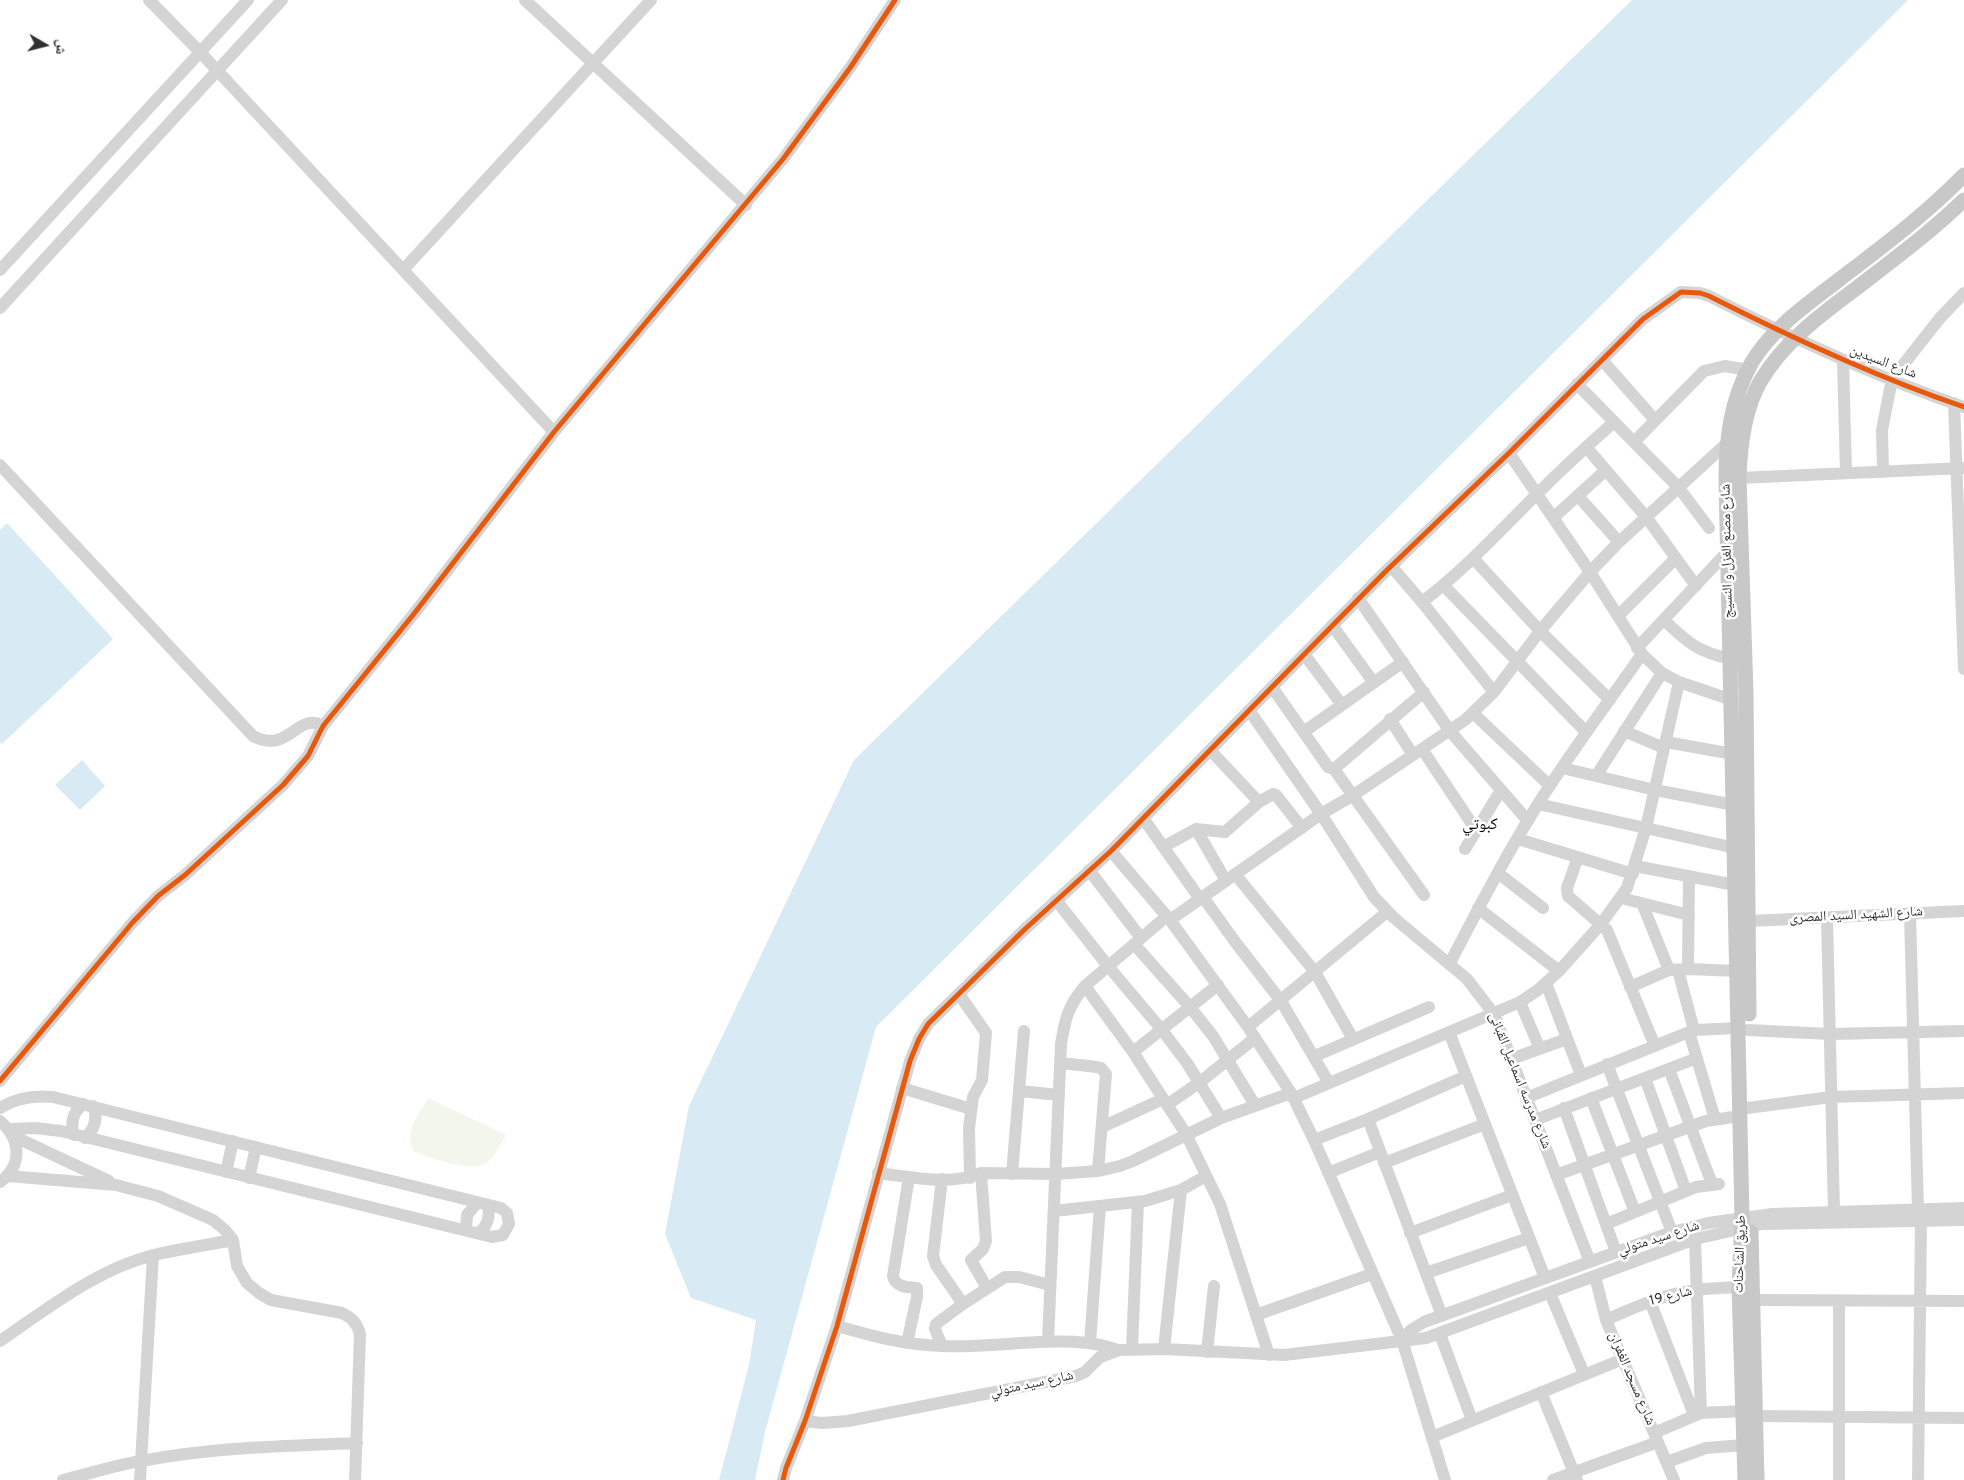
<!DOCTYPE html>
<html>
<head>
<meta charset="utf-8">
<style>
	body { margin:0 }
	#map { position:relative; width:1964px; height:1480px; overflow:hidden; background:#fff; font-family:Overpass,"Noto Naskh Arabic",sans-serif }
	canvas { display:block }
	.north { position:absolute; left:20px; top:20px; width:50px; height:50px; -webkit-text-stroke:4px #fff; paint-order:stroke; rotate:98deg; font-size:14px; font-weight:700; line-height:20px; text-align:center; color:#303030 }
	.north::after { content:''; display:block; margin:auto; width:18px; height:22px; background:#303030; clip-path:polygon(50% 0,100% 100%,50% 72%,0 100%) }
</style>
</head>
<body>
<div id="map">
<canvas width="1964" height="1480"></canvas>
<div class="north">ش</div>
</div>
<script>
const ctx = document.querySelector('canvas').getContext('2d');
ctx.lineJoin = 'round';
function fillPath(path, color) { ctx.fillStyle = color; ctx.fill(path, 'evenodd'); }
function strokePath(path, color, width, dash) { ctx.strokeStyle = color; ctx.lineWidth = width; ctx.lineCap = dash ? 'butt' : 'round'; ctx.setLineDash(dash || []); ctx.stroke(path); }
function label(font, color, halo, rows, align = 'center') {
  ctx.font = font + ' Overpass,"Noto Naskh Arabic",sans-serif'; ctx.lineWidth = 5; ctx.setLineDash([]); ctx.textBaseline = 'middle'; ctx.strokeStyle = halo; ctx.fillStyle = color; for (const [text, x, y, turn = 0] of rows) {
    ctx.save(); ctx.translate(x, y); ctx.rotate((+turn || 0) * Math.PI / 180); ctx.textAlign = isNaN(turn) ? turn : align; if (halo) ctx.strokeText(text, 0, 0); ctx.fillText(text, 0, 0); ctx.restore();
  }
}
fillPath(new Path2D(`
	M428 1098 506 1135C501 1143 496 1154 489 1161 474 1174 430 1158 414 1151 403 1132 419 1115 428 1098Z`), '#f2f6ec');
fillPath(new Path2D(`
	M1632 0H1908L876 1027 765 1432 755 1480H719L749 1365 756 1320 691 1298 665 1234 689 1106 854 760Z
	M7 523 113 639 2 744 0 742V530Z
	M82 760 105 786 80 810 55 785Z`), '#d8ebf4');
strokePath(new Path2D(`
	M149 0 200 52 554 432
	M525 0 746 205
	M0 270 248 0
	M403 270 651 0
	M0 308 282 0
	M1602 360 1655 420
	M1843 360 1846 473
	M1577 384 1679 488 1709 528
	M1954 403 1964 669
	M1634 442 1704 371 1725 366 1748 370
	M1586 447 1647 518 1696 586
	M1509 453 1590 572 1642 654 1662 673 1679 682 1732 700
	M0 465 253 736C289 755 297 711 323 726
	M1883 472 1882 430 1892 379 1940 318 1964 293
	M1739 478 1964 468
	M1578 496 1619 542
	M1553 518 1606 470
	M1473 558 1540 631 1610 700
	M1391 566 1422 602 1494 692
	M1447 589 1586 732
	M1358 598 1450 731 1528 821
	M1422 602C1464 570 1499 532 1536 495 1561 470 1587 446 1614 422
	M1618 616 1676 558
	M1664 620C1688 643 1698 652 1731 659
	M1332 625 1374 683
	M1637 648 1729 550
	M1304 654 1342 705
	M1272 687 1328 767 1334 769 1424 895
	M1249 710 1321 814 1374 897 1393 917 1467 979 1494 1014 1590 1262
	M1473 713 1550 786
	M1390 719 1413 755
	M1305 731 1403 662
	M1624 731 1664 748
	M1666 742 1733 754
	M1422 749 1476 830
	M1210 750 1259 802
	M1562 768 1655 790 1734 805
	M1334 769 1424 692
	M1596 776 1662 673
	M1538 804 1735 848
	M1143 818 1200 899
	M1196 829 1226 881
	M1518 839 1633 874
	M1163 847 1196 829 1225 832 1259 802 1273 794 1276 795 1302 828
	M1465 849 1501 790
	M1111 851 1170 920 1248 1027 1291 1093 1314 1140 1402 1340 1445 1480
	M1578 857 1567 888 1568 896 1607 930 1655 1046
	M1635 866 1735 885
	M1089 870 1141 938
	M1498 873 1543 908
	M1235 874 1315 972 1353 1039
	M1203 897 1236 943 1281 1001 1329 1083
	M1621 898 1689 915
	M1056 900 1108 966 1162 1030 1187 1063 1221 1118
	M1642 903 1669 970
	M1478 908 1559 971
	M1910 914 1918 1210
	M1827 918 1834 1211
	M1170 920 1321 814 1352 796 1465 720 1494 692 1540 631 1590 572 1619 542 1726 444
	M1749 921 1964 911
	M1134 944 1190 1007 1213 1036 1255 1105
	M1450 963C1478 909 1506 855 1538 804 1571 752 1607 704 1642 654
	M1688 969 1689 876
	M1678 970 1694 1030
	M1546 983 1581 1075
	M1085 986 1133 1052 1186 1134 1220 1204 1269 1355
	M1630 987 1669 970 1688 969 1737 971
	M959 994 986 1033 982 1080 973 1097 969 1128 970 1178
	M1520 1002 1540 1049
	M1248 1027 1387 912
	M1748 1030 1830 1034 1964 1031
	M1449 1032 1545 1278
	M1689 1032 1715 1119
	M1133 1052 1218 985
	M1315 1056 1429 1007
	M1511 1059 1567 1039
	M1061 1063 1097 1067 1101 1068 1106 1074 1098 1171
	M1607 1064 1672 1232
	M1669 1069 1712 1184
	M1645 1078 1686 1191
	M0 1081 133 922 158 896 185 875 283 785 308 756 323 726 413 615 554 432 783 159 850 68 895 0
	M902 1088 971 1109
	M1020 1091 1059 1095
	M1294 1098 1520 1002 1538 990 1559 971 1601 924 1627 888 1646 828 1679 682
	M1526 1098 1694 1030 1739 1028
	M1591 1098 1635 1212
	M1167 1105 1200 1082 1255 1038
	M0 1108C17 1097 34 1095 53 1097L501 1208 507 1213 509 1224 503 1235 492 1237 61 1131 35 1128 9 1129
	M1564 1108 1616 1252
	M1740 1109 1831 1097 1964 1093
	M1368 1119 1442 1316
	M1535 1120 1697 1058
	M0 1121C21 1139 23 1165 0 1182
	M1102 1127 1163 1099
	M74 1135C70 1123 73 1112 83 1104
	M13 1136 109 1181
	M85 1138C95 1129 98 1118 93 1106
	M1314 1140 1368 1119 1466 1076
	M1384 1163 1485 1124
	M226 1172 233 1141
	M878 1173C911 1177 950 1186 981 1173L1056 1174 1098 1171 1120 1166 1133 1161 1221 1118 1291 1093
	M981 1173 986 1241 983 1249 971 1260 987 1288
	M1328 1173 1380 1152
	M1012 1174 1024 1031
	M1556 1175 1706 1121 1740 1116
	M8 1176 116 1185 158 1196 213 1220 225 1230 233 1240 237 1266 247 1283 259 1293 271 1300 342 1313C352 1318 357 1323 360 1334L355 1480
	M249 1178 256 1147
	M942 1179 933 1256 936 1265 963 1304
	M1054 1211 1145 1201 1181 1190 1206 1176
	M1606 1224 1696 1187 1719 1184
	M466 1230 467 1215 477 1203
	M479 1233C488 1225 490 1217 488 1205
	M1410 1233 1512 1195
	M1695 1239 1701 1413
	M1426 1273 1529 1238
	M1595 1276 1606 1320 1674 1480
	M1550 1293 1584 1374
	M1753 1300 1964 1301
	M1650 1301 1694 1415
	M1256 1315 1372 1274
	M1606 1320C1635 1307 1664 1294 1696 1290 1710 1288 1725 1288 1739 1287
	M837 1326C872 1336 905 1345 942 1346 991 1348 1040 1338 1088 1343 1098 1344 1109 1347 1118 1350
	M1440 1334 1472 1420
	M1402 1340 1411 1330 1424 1322 1672 1232 1708 1223 1772 1214 1964 1208
	M0 1341C47 1309 97 1269 154 1255 179 1249 207 1245 233 1240
	M1048 1341 1061 1044C1065 1019 1068 1006 1085 986L1167 916
	M907 1343 917 1297V1288C907 1287 895 1287 893 1276L909 1177
	M1090 1343 1100 1206
	M942 1346 935 1329 936 1324 963 1304 1005 1277H1019L1050 1285
	M1132 1349 1138 1202
	M1164 1349 1181 1190
	M1207 1352 1214 1286
	M1541 1392 1577 1480
	M1755 1416 1964 1418
	M805 1421 822 1423 848 1421 1076 1376 1085 1372 1100 1357 1119 1350 1164 1349 1284 1355 1426 1338 1695 1239 1762 1224 1964 1220
	M1654 1433 1701 1413 1743 1411
	M1432 1437 1623 1359
	M1667 1462 1706 1448 1744 1445
	M63 1480C89 1474 115 1465 141 1461 212 1447 285 1446 357 1443
	M140 1480 153 1255
	M783 1480 786 1468 805 1421 837 1326 910 1061 919 1039 928 1024 1024 930 1111 851 1386 571 1509 453 1643 319 1681 292 1700 293 1709 296C1792 338 1876 377 1964 407
	M1553 1480 1658 1442
	M1839 1480V1301
	M1918 1480 1921 1220`), '#d4d4d4', 12);
strokePath(new Path2D(`
	M1749 1014 1746 693 1739 478C1740 447 1744 410 1760 382 1783 342 1822 314 1858 287 1894 259 1931 232 1964 200
	M1751 1232 1757 1480
	M1745 1480 1739 1287 1742 1217 1726 479C1726 438 1731 399 1752 362 1773 327 1808 304 1840 279 1883 246 1926 214 1964 175`), '#c8c8c8', 15);
strokePath(new Path2D(`
	M0 1081 133 922 158 896 185 875 283 785 308 756 323 726 413 615 554 432 783 159 850 68 895 0
	M783 1480 786 1468 805 1421 837 1326 910 1061 919 1039 928 1024 1024 930 1111 851 1386 571 1509 453 1643 319 1681 292 1700 293 1709 296C1792 338 1876 377 1964 407`), '#e8590c', 5);
label('14px', '#303030', '#fff', [
	["شارع السيدين",1883,363,21],
	["شارع مصنع الغزل و النسيج",1728,551,-91],
	["شارع الشهيد السيد المصرى",1856,916,-3],
	["شارع مدرسه اسماعيل القبانى",1519,1081,68],
	["شارع سيد متولي",1659,1239,-18],
	["طريق الشاحنات",1741,1254,-88],
	["شارع 19",1671,1297,-14],
	["شارع مسجد الغفران",1631,1379,67],
	["شارع سيد متولي",1032,1385,-12]
]);
label('16px', '#000', '#fff', [
	["كبوتي",1480,826]
]);
</script>
</body>
</html>
